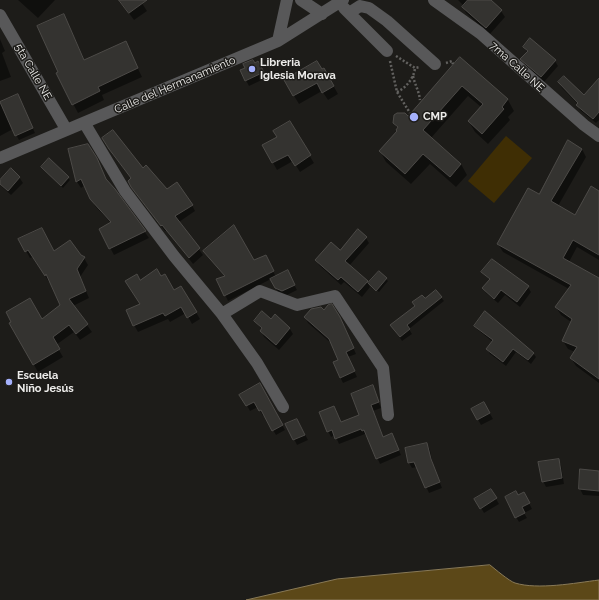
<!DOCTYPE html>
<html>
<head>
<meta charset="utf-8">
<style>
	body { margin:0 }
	canvas { display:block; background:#1d1c19 }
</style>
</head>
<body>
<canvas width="599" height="600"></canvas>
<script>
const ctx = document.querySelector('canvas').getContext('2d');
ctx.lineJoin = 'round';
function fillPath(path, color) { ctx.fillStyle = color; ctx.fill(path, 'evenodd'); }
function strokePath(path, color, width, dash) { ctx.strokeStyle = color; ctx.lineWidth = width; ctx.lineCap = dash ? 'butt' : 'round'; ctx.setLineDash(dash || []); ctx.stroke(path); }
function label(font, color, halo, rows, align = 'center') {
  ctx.font = font + ' Raleway,sans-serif'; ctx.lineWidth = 3; ctx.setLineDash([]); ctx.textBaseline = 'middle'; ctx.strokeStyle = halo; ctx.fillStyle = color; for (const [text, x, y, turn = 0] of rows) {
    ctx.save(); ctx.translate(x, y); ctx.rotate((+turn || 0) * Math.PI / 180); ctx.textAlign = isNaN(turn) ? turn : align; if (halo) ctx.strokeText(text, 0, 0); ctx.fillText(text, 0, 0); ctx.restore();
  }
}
fillPath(new Path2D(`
	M506 136 532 158 494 203 468 181Z`), '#3f2e04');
const water = new Path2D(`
	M490 565C495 569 509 581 515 583 538 590 575 583 599 580V600H246L337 579Z`);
fillPath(water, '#5c4818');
strokePath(water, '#887957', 1);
fillPath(new Path2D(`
	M18 0H55L38 18Z
	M119 0H140L147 11 134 20Z
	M458 0H489L501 11 505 17 490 34 466 13 463 7 464 6Z
	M68 23 85 61 125 42 142 77 102 95 104 100 78 113 57 73H59Z
	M0 39 5 51 2 53 11 77 0 81Z
	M524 47 555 61 558 66 544 82 525 64 522 59 527 52Z
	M460 58 508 100 514 111 508 117 510 120 488 144 475 132 469 122 481 107 468 96 431 138 461 164 467 175 456 187 430 164 411 184 386 162 380 151 398 132V129L394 123 408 117Z
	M255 64 261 68 266 78 249 86 241 71Z
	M324 69 338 94 328 100 322 91 299 104 285 81Z
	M559 83 584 97 599 89V120L596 123 580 110 577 105 578 104 562 88Z
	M18 96 35 133 19 140 13 129 0 136V103Z
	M289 122 314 163 300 172 293 161 277 170 263 145 278 138Z
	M104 139 143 169 166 190 192 205 195 211 179 222 203 255 193 264 167 230 165 231 136 193 132 179 113 155Z
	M582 149 586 157 558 206 576 216 599 192V260L577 247 569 262 599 280V383L576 366 571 358 575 352 568 349 563 341 571 322 561 315 556 307 569 289 503 252 498 244 539 195Z
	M69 150 114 189 149 238 114 255 100 229 111 223 95 206 85 185 81 188 77 182Z
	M42 167 68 178 70 180 63 188Z
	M19 177 23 183 11 195 2 187 0 183V181Z
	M358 231 366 238 369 243 349 266 367 282 370 287 362 297 344 282 341 285 319 265 316 260 340 251Z
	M20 240 54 253 80 255 84 258 88 265 80 277 89 298 73 306 92 332 80 340 74 332 56 345 63 357 38 372 10 323 42 320 61 305 50 281 49 282 33 257 30 258Z
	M204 251 254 262 268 261 276 277H290L297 290 285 296 279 294 271 279 228 301 218 280 225 276Z
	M379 272 388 281 379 292 369 283Z
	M483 272 528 287 531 292 520 307 505 295 498 303 486 293 483 288 490 280Z
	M161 277 174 291 181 287 200 319 192 324 186 313 170 322 168 319 138 332 134 325 141 305 140 281Z
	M436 291 444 301 409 329 412 334 402 341 394 329 425 300Z
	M275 316 290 329 293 334 279 350 264 337 261 331 262 330 255 321 271 320Z
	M305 317 343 324 356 354 348 357 357 377 343 383 340 377 339 360 332 344 308 323Z
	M475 326 533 353 536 357 531 364 516 352 506 366 490 354 487 349 493 342 478 330Z
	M260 385 285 430 276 435 264 415 263 416 258 407 250 411 241 395Z
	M372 387 381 408 373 411 383 438 392 435 401 455 380 464 367 435 366 436 365 434 339 444 335 435 331 437 328 431 334 407 341 423 361 415Z
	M484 403 493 419 481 425 472 409Z
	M287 425H300L308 440 297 445Z
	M427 444 430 450 433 465 442 488 429 493 417 467 412 468 409 463 406 449Z
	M558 460 561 465 564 484 546 487 543 481Z
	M581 471 599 472V496L583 495 580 489Z
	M491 490 499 504 484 513 476 499Z
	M518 496 527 499 532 509 524 513 527 518 519 522 516 517Z`), '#0007');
const building = new Path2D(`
	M119 0H147L129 13Z
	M468 0H491L502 10 486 28 462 7Z
	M64 14 84 60 126 41 138 68 98 87 100 91 72 105 56 73 58 72 37 26Z
	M530 38 556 60 541 77 520 59 528 51 523 47Z
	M460 57 508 99 502 107 504 109 482 134 468 121 483 104 462 86 423 130 461 164 450 177 423 154 405 174 379 151 397 131 396 130 398 127 393 123 394 115 397 113H405L408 116Z
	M253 60 255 63 258 61 264 72 245 81 240 70 245 68 243 64Z
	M317 61 322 69 324 68 334 86 322 93 317 83 293 96 284 80Z
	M564 76 584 95 599 78V112L593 119 576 105 578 103 558 82Z
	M18 94 33 128 15 136 0 102Z
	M290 121 311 155 295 166 288 155 272 163 262 145 277 137 273 131Z
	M113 130 143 168 146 165 167 189 177 182 193 205 175 216 200 248 189 258 162 225 161 226 131 187 128 181 131 178 109 149 102 138Z
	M568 140 582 149 551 201 575 215 591 186 599 191V255L573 240 563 258 599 278V379L570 358 577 347 562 341 572 319 555 307 571 285 497 244 528 188 539 194Z
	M88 144 97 158 106 179 115 189 146 231 109 249 99 229 111 222 90 199 81 179 76 182 68 149Z
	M49 158 69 177 61 186 41 167Z
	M11 168 20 177 8 191 0 184V180Z
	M234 225 254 260 266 255 274 271 224 296 216 279 225 276 203 251Z
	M42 228 54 251 70 240 81 255 85 257 77 269 86 291 69 299 88 324 76 334 69 325 53 337 60 349 33 365 9 323 11 322 6 312 30 298 42 319 60 305 46 274 45 276 28 250 25 252 18 239Z
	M358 229 367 237 345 261 368 281 358 292 341 277 338 280 315 260 331 242 340 250Z
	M492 259 529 286 517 302 501 290 494 299 482 288 490 279 481 272Z
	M157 269 161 276 165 274 174 290 181 286 197 312 187 318 181 307 165 316 163 313 133 326 126 310 140 304 125 281 137 274 140 280Z
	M288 270 295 285 282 291 275 288 270 279Z
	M379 271 387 278 376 291 368 283Z
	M436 290 442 297 407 325 410 329 400 337 390 325 415 306 412 302 422 295 425 298Z
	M332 304 340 317 354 348 346 352 355 371 340 378 333 362 338 360 329 339 304 317 311 309 321 307 324 310 328 305Z
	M262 311 271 319 275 314 290 328 276 345 260 331 262 328 254 321Z
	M485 311 534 353 528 360 513 349 503 362 486 349 493 340 474 326Z
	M260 383 283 425 272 431 261 410 259 411 254 402 246 406 239 395Z
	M373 385 379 402 371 405 383 437 392 433 399 450 376 459 364 430 362 431 361 429 335 439 332 430 327 432 319 412 334 406 341 422 359 415 351 394Z
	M484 402 490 413 477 420 471 409Z
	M297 419 305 435 293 440 285 424Z
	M427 443 431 459 440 482 425 488 414 462 408 463 405 448Z
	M559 459 562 478 542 482 538 462Z
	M580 469 599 471V491L579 489Z
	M491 489 497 498 480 509 474 499Z
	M516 491 518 495 524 492 530 503 522 507 525 513 515 518 505 497Z`);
fillPath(building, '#343330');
strokePath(building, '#4c4a47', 1);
strokePath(new Path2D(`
	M396 56 415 68 420 67
	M390 61 397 92 410 113
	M446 63 452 61 453 64
	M413 76C415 85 419 91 420 100
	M397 92C406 88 414 78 415 68`), '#62615f', 2.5, [2, 2]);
strokePath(new Path2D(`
	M301 0 322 14
	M434 0 480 33 584 125 599 136
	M344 8 387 51
	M349 13 360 6 369 8 387 21 435 64
	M0 15 66 129
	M278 41 287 0
	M85 124 125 191 174 256 222 314 257 363 283 407
	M0 158 278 41 343 0
	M222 314 260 291 297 305 335 296 383 368 388 415`), '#585859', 12);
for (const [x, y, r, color] of [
	[252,69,4,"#a5b1fc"],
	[414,117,5,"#a5b1fc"],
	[9,382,4,"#a5b1fc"]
]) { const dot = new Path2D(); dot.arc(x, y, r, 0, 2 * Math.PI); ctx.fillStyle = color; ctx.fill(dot); strokePath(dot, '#1d1c19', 1.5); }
label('bold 11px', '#edecea', '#1d1c19', [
	["Libreria",260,63],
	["Iglesia Morava",260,76],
	["CMP",423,117],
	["Escuela",17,376],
	["Niño Jesús",17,389]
], 'left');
label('11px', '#edecea', '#1d1c19', [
	["7ma Calle NE",517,67,42],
	["5ta Calle NE",33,72,60],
	["Calle del Hermanamiento",175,85,-23]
]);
</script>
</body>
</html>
